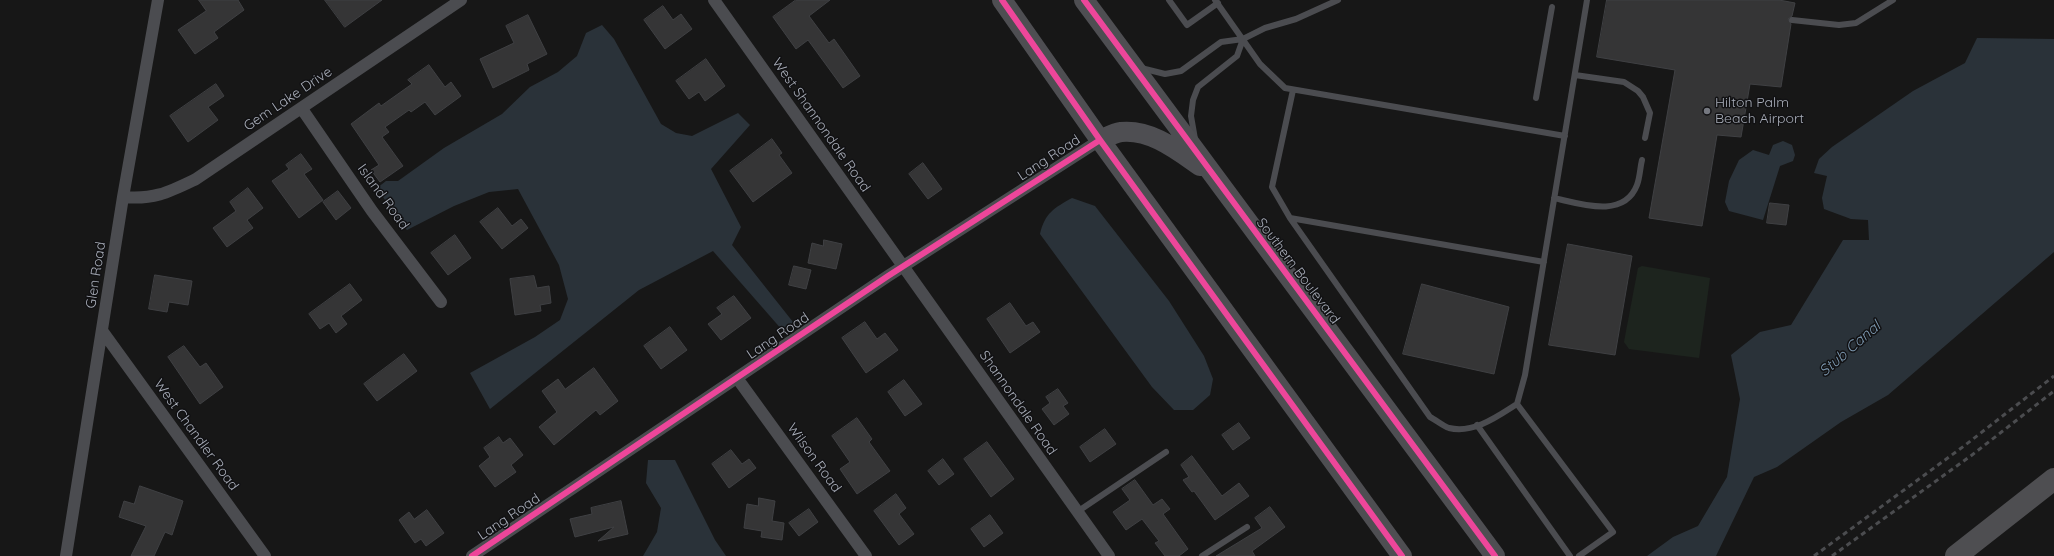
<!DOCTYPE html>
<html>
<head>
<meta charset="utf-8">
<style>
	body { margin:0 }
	canvas { display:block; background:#171717 }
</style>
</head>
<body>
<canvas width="2054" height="556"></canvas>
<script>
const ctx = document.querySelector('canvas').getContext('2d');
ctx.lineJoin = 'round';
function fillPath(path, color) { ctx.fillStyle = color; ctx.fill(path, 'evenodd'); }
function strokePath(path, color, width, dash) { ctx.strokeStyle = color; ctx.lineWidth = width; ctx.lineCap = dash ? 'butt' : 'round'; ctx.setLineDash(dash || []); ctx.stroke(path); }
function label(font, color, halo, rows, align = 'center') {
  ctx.font = font + ' Quicksand,sans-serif'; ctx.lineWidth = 3; ctx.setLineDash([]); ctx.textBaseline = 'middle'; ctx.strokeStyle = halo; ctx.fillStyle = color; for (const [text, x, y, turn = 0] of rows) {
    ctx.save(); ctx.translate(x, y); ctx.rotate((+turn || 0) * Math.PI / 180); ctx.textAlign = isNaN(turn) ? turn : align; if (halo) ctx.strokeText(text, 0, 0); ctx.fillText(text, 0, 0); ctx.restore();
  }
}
fillPath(new Path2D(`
	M1642 266 1710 278 1699 358 1629 349 1624 342 1638 268Z`), '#1d241e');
fillPath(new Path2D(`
	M602 25 614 39 661 124 676 133 692 136 738 113 750 125 711 169 741 227 732 245 793 322 783 331 713 251 639 290 490 409 470 373 535 337 560 320 568 299 559 265 518 189 489 192 454 206 407 230 399 221 377 188 386 181H398L444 148 502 114 530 87 558 72 577 56 586 33Z
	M1977 38 2054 39V252L1888 395 1841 422 1777 467 1754 477 1716 556H1647L1673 537 1698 526 1727 477 1740 399 1731 355 1760 332 1791 325 1843 240H1869L1868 220 1851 219 1824 209 1822 198 1827 176 1814 173 1819 159 1832 147 1913 91 1965 63Z
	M1783 141 1792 145 1795 155 1793 161 1780 166 1763 220 1729 211 1725 202 1729 181 1739 160 1753 150 1769 155 1773 145Z
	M1072 198 1095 206 1169 301 1204 356 1213 379 1210 395 1193 410H1174L1152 387 1040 234C1045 213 1054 208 1072 198Z
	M648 460H675L715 540 726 556H643L657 532 661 508 646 483Z`), '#2a3239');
const building = new Path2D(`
	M199 0H238L244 10 214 32 218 38 195 54 178 30 206 11Z
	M325 0H382L345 27Z
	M796 0H830L809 16 829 43 834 39 860 76 843 88 808 40 796 49 773 17Z
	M1607 0H1779L1795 3 1792 16 1788 19 1791 24 1781 87 1750 84 1741 137 1717 135 1702 226 1649 218 1675 70 1597 57Z
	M663 6 673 20 681 14 692 29 665 49 644 20Z
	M528 15 547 54 527 64 529 70 493 88 480 59 514 43 506 26Z
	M706 59 725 86 705 101 699 92 689 99 676 81Z
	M429 65 445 87 451 82 461 96 435 115 425 102 411 112 409 110 385 127 389 132 382 137 403 166 380 182 371 170 379 165 351 124 379 103 381 106 412 84 408 80Z
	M216 84 224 96 208 107 218 120 188 142 170 116Z
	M772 139 782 153 779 155 792 173 753 202 730 171Z
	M301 154 312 169 304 174 323 200 299 218 272 181 289 169 286 165Z
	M923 163 942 189 928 199 909 174Z
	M248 188 263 208 247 220 253 228 227 247 213 228 236 211 230 202Z
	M338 191 351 208 336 220 323 202Z
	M1770 203 1789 205 1786 225 1767 223Z
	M498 208 512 226 521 219 528 228 502 249 480 222Z
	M455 235 471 258 448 275 431 253Z
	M824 240 842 244 836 269 808 263 812 243 823 246Z
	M1568 244 1632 256 1615 355 1549 345Z
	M794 266 811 270 806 289 789 285Z
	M155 275 192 281 188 305 169 302 167 312 149 309Z
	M534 276 537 288 549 286 551 303 540 305 541 311 515 315 510 279Z
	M350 284 362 300 341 316 347 324 336 333 329 323 320 329 309 314Z
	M1422 284 1509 307 1494 374 1403 354Z
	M734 296 751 318 721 340 708 324 722 314 717 308Z
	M1010 303 1026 326 1033 322 1040 332 1010 353 987 319Z
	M865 322 877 339 885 333 898 350 866 373 842 338Z
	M670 327 687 350 661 369 644 346Z
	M184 346 200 367 206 363 223 387 200 404 168 357Z
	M404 354 417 371 377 401 364 384Z
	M594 368 618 401 600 415 596 410 554 445 539 427 557 412 542 391 558 379 565 389Z
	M904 380 922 404 905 416 888 392Z
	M1058 389 1068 403 1063 406 1069 414 1054 425 1042 409 1050 403 1046 397Z
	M857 418 872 439 869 442 890 471 857 494 840 469 850 462 832 436Z
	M1239 423 1250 438 1233 450 1222 435Z
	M1105 429 1116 444 1090 462 1080 447Z
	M499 437 503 443 510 438 523 455 511 465 516 472 495 487 479 466 490 457 484 448Z
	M987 442 1014 479 991 497 964 459Z
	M731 450 742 464 749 459 756 468 729 488 712 464Z
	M1192 456 1222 496 1239 483 1249 496 1215 520 1194 491 1192 492 1183 480 1189 477 1181 465Z
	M943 459 954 474 939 485 928 471Z
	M1135 480 1153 505 1162 499 1170 509 1163 514 1188 549 1179 556H1165L1155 543 1159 541 1142 519 1126 530 1113 512 1130 500 1122 489Z
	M140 486 183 501 172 535 165 532 154 556H131L146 526 119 517 124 501 134 504Z
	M896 494 906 508 899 514 914 534 899 545 874 511Z
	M759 498 775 501 772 521 784 523 782 540 761 537 762 531 744 528 747 504 758 506Z
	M621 501 628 534 598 541 614 527 575 537 570 519 592 514 591 508Z
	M1270 507 1285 527 1252 551 1255 556H1216L1262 528 1255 518Z
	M809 509 818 522 799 536 789 523Z
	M427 510 444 533 426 546 421 539 415 543 399 520 409 512 414 519Z
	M990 515 1003 533 984 547 971 529Z`);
fillPath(building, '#353536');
strokePath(building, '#3f4043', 1);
strokePath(new Path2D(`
	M1169 0 1187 25 1218 3
	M1215 0 1260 64 1285 88 1565 136
	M1792 20 1839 25 1856 23 1893 0
	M1141 68 1165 74 1181 71 1221 42 1243 39 1265 28 1296 19 1338 0
	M1575 75 1624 82 1638 91 1643 97 1650 113 1645 138
	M1293 90 1272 187 1290 218 1430 417C1436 420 1443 426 1449 428 1474 434 1498 416 1517 404L1525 375 1587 0
	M1536 98 1552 7
	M1195 139 1191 116 1193 100 1198 87 1237 56 1243 39
	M1554 198C1581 204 1624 219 1637 185 1640 177 1640 168 1642 160
	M1290 218 1544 262
	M1517 404 1613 532 1579 556
	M1477 425 1570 556
	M1077 512 1166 452
	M1202 556 1247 527`), '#4b4c50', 6);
strokePath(new Path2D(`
	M714 0 1109 556
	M302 109 372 211 441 302
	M123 197C154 200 169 192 196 179L461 0
	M103 332 265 556
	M737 378 866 556
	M66 556 123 197 158 0
	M472 556 888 276 1100 140`), '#4b4c50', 12);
strokePath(new Path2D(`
	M1002 0 1100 140 1402 556
	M1084 0 1495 556
	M1100 140C1107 137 1114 133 1121 132 1151 129 1177 150 1200 166`), '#4e4e52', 20);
strokePath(new Path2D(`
	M1956 556 2054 479`), '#4e4e51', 22);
strokePath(new Path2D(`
	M1814 556 1964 446 2054 376
	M1832 556 1972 455 2054 391`), '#4b4c4f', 3, [5, 4]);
strokePath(new Path2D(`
	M1002 0 1100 140 1402 556
	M1084 0 1495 556
	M472 556 888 276 1100 140`), '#ed469a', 6);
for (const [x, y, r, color] of [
	[1707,111,4,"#757880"]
]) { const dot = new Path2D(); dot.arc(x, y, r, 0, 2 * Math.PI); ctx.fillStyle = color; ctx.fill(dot); strokePath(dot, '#111113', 1.5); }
label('14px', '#a8adb8', '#111113', [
	["Gem Lake Drive",288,99,-34],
	["West Shannondale Road",821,125,55],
	["Lang Road",1049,158,-33],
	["Island Road",383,197,54],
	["Southern Boulevard",1298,271,53],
	["Glen Road",96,275,-81],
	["Lang Road",778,336,-34],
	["Shannondale Road",1018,403,55],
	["West Chandler Road",196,435,54],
	["Wilson Road",814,458,54],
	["Lang Road",509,517,-34]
]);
label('14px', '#a8adb8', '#111113', [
	["Hilton Palm",1715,103],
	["Beach Airport",1715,119]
], 'left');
label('italic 15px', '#7f9bb3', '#111113', [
	["Stub Canal",1850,349,-41]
]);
</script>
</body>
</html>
